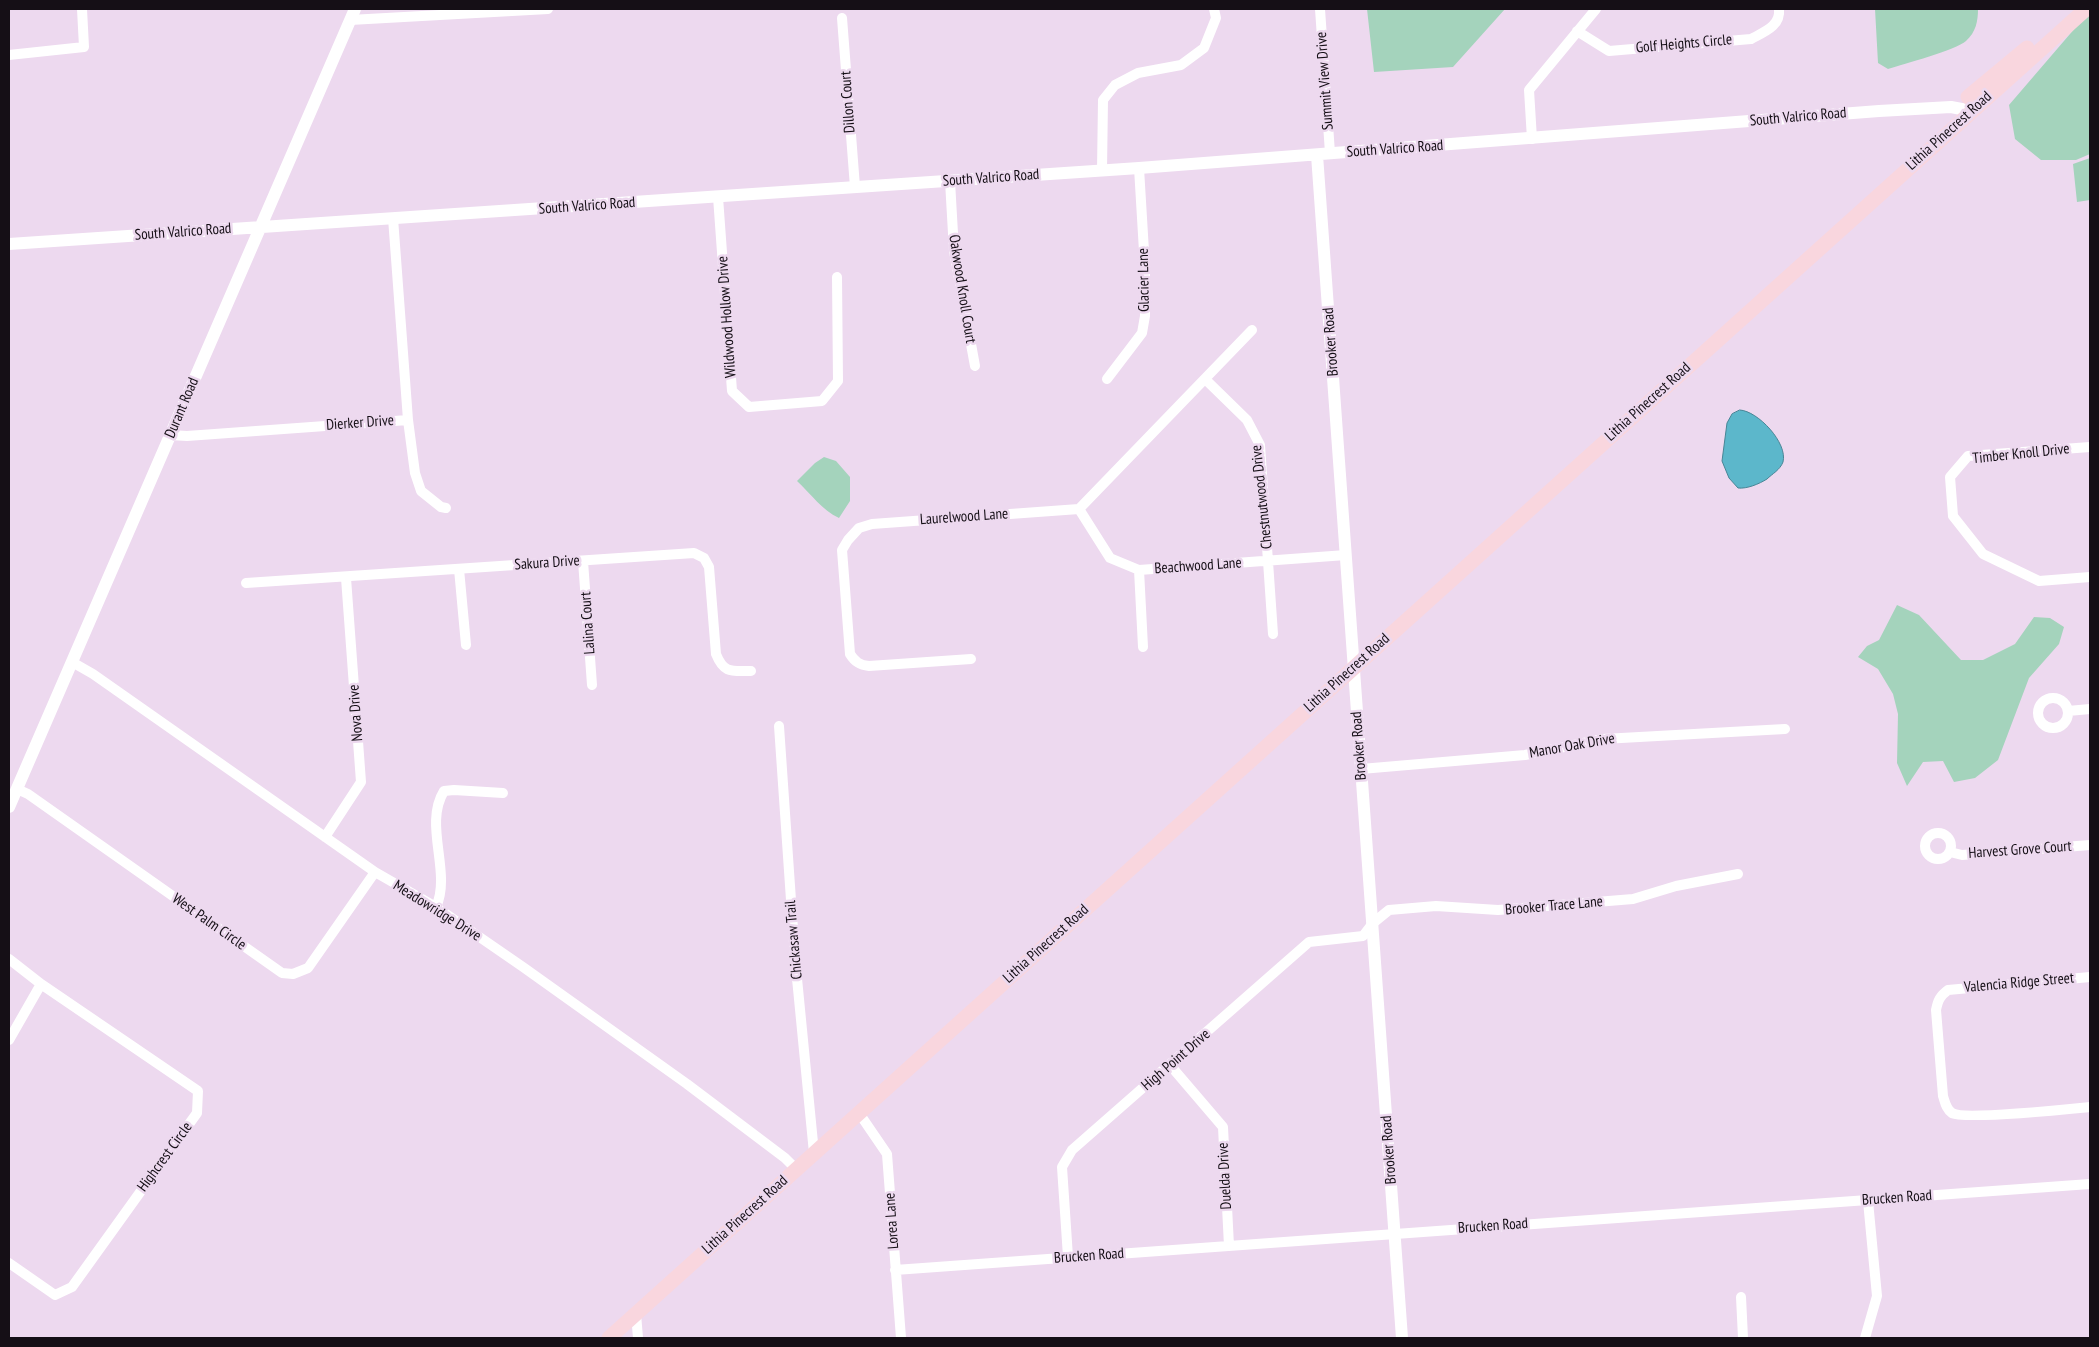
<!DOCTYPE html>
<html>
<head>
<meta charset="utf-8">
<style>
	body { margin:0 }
	#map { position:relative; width:2099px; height:1347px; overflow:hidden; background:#edd9ef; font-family:"PT Sans Narrow",sans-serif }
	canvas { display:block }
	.frame { position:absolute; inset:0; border:10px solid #150f16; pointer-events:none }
</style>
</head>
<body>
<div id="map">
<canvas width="2099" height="1347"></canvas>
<div class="frame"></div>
</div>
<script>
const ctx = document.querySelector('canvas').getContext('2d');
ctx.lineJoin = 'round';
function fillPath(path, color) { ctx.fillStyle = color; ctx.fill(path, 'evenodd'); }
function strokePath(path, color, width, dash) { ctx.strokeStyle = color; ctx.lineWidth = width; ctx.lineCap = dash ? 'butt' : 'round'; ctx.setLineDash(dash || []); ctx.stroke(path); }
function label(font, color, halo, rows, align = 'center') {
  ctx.font = font + ' "PT Sans Narrow",sans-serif'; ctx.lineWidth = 5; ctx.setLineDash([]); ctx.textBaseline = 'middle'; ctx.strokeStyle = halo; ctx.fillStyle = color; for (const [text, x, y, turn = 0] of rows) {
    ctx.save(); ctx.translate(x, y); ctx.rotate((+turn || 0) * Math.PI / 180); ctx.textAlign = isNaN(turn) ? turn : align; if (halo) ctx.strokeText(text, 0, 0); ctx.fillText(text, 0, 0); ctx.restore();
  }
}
fillPath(new Path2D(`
	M1367 9H1505L1453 67 1374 72Z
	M1875 9H1978C1978 21 1976 32 1966 41 1956 50 1904 64 1888 69L1878 63Z
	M2090 13V154L2076 160H2041L2015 139 2009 105 2082 20Z
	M2090 158V200L2077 202 2073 164Z
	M824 457 836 461 850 477V501L839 518C822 510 811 494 797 481L815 463Z
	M1897 605 1919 615 1961 660H1983L2015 644 2034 617 2050 618 2064 627 2059 644 2029 678 1998 760 1975 778 1954 782 1943 761 1923 762 1907 786 1897 763 1898 714 1893 694 1878 669 1858 657 1867 646 1879 640Z`), '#a4d3bc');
const water = new Path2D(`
	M1740 410C1758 411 1788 443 1783 462 1780 470 1772 474 1767 479 1759 484 1747 489 1738 488L1729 478 1722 461 1727 423 1732 414Z`);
fillPath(water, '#5cb7cb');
strokePath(water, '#478595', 1);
strokePath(new Path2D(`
	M1320 9 1330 153
	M842 18 855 187
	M350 20 548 9
	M1577 31 1609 51 1751 39C1764 32 1781 26 1779 9
	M9 55 84 47 82 9
	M1532 139 1529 90 1596 9
	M1102 170 1103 100 1115 85 1138 73 1181 65 1204 48 1216 18 1214 9
	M950 181 954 251 975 366
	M718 197 732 391 749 407 822 401 838 381 837 277
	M393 218 408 420 415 473 421 491 441 507 446 508
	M1107 379 1142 333 1145 316V268L1139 168
	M1205 379 1247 420 1260 445 1273 634
	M170 435 187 436 408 420
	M2090 447 1968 456 1950 477 1953 516 1983 554 2039 581 2090 577
	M1079 509 1110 558 1139 570 1346 555
	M583 561 592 685
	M459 569 466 645
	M1139 570 1143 647
	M246 583 694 553 704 558 709 567 716 654C724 674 732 671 751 671
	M971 659 869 666C860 665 855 662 850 654L842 550 848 540 859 528 872 524 1079 509 1252 330
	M72 662 93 674 375 872 436 907 523 967 687 1084 785 1158 796 1169
	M2038 713a15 15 0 1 1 30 0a15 15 0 1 1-30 0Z
	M2068 711 2090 709
	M779 726 795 958 814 1153
	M1361 769 1525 755 1603 739 1785 729
	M17 789 28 794 282 973 293 974 308 968 375 872
	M1925 846a13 13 0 1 1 26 0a13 13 0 1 1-26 0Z
	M325 837 361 782 346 578
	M1950 852 1962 855 2090 845
	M436 907C452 872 423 825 444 791L454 790 503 793
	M9 959 41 984
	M2090 977 1948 990C1940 996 1938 1000 1936 1010L1943 1096C1945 1102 1946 1109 1952 1113 1963 1120 2070 1109 2090 1107
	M9 1040 41 984 198 1091 197 1113 72 1287 55 1295 9 1263
	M1170 1065 1223 1127 1229 1246
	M859 1113 887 1154 901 1338
	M1068 1257 1062 1167 1072 1150 1309 942 1363 936 1373 923 1389 910 1436 906 1498 910 1633 899 1676 886 1738 874
	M895 1270 2090 1184
	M1741 1297 1743 1338
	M636 1314 638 1338
	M1865 1338 1877 1296 1868 1201`), '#fff', 10);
strokePath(new Path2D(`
	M1317 155 1402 1338
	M9 244 1139 168 1879 111 1951 107 1972 111
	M9 807 355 9`), '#fff', 12);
strokePath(new Path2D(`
	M1968 97 2027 48
	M609 1338 2086 9`), '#f9d6de', 15);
label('15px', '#150f16', '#edd9ef', [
	["Golf Heights Circle",1684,44,-5],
	["Summit View Drive",1325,81,-94],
	["Dillon Court",848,102,-94],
	["South Valrico Road",1798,117,-5],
	["Lithia Pinecrest Road",1949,131,-42],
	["South Valrico Road",1395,149,-4],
	["South Valrico Road",991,178,-4],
	["South Valrico Road",587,206,-4],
	["South Valrico Road",183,232,-4],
	["Glacier Lane",1144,280,-91],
	["Oakwood Knoll Court",962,289,81],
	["Wildwood Hollow Drive",727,317,-94],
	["Brooker Road",1331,342,-94],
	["Lithia Pinecrest Road",1648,402,-42],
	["Durant Road",182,408,-67],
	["Dierker Drive",360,423,-4],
	["Timber Knoll Drive",2021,454,-6],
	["Chestnutwood Drive",1262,497,-96],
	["Laurelwood Lane",964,517,-4],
	["Sakura Drive",547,563,-4],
	["Beachwood Lane",1198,566,-4],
	["Lalina Court",588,623,-94],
	["Lithia Pinecrest Road",1347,673,-42],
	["Nova Drive",356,713,-94],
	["Brooker Road",1359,746,-94],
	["Manor Oak Drive",1572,746,-10],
	["Harvest Grove Court",2020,850,-4],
	["Brooker Trace Lane",1554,906,-5],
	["Meadowridge Drive",437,911,32],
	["West Palm Circle",209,922,35],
	["Chickasaw Trail",794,940,-95],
	["Lithia Pinecrest Road",1046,944,-42],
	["Valencia Ridge Street",2019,983,-5],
	["High Point Drive",1176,1060,-41],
	["Brooker Road",1389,1150,-94],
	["Highcrest Circle",165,1157,-54],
	["Duelda Drive",1225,1176,-93],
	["Brucken Road",1897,1198,-4],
	["Lithia Pinecrest Road",745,1215,-42],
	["Lorea Lane",892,1221,-94],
	["Brucken Road",1493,1226,-4],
	["Brucken Road",1089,1256,-4]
]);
</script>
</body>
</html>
